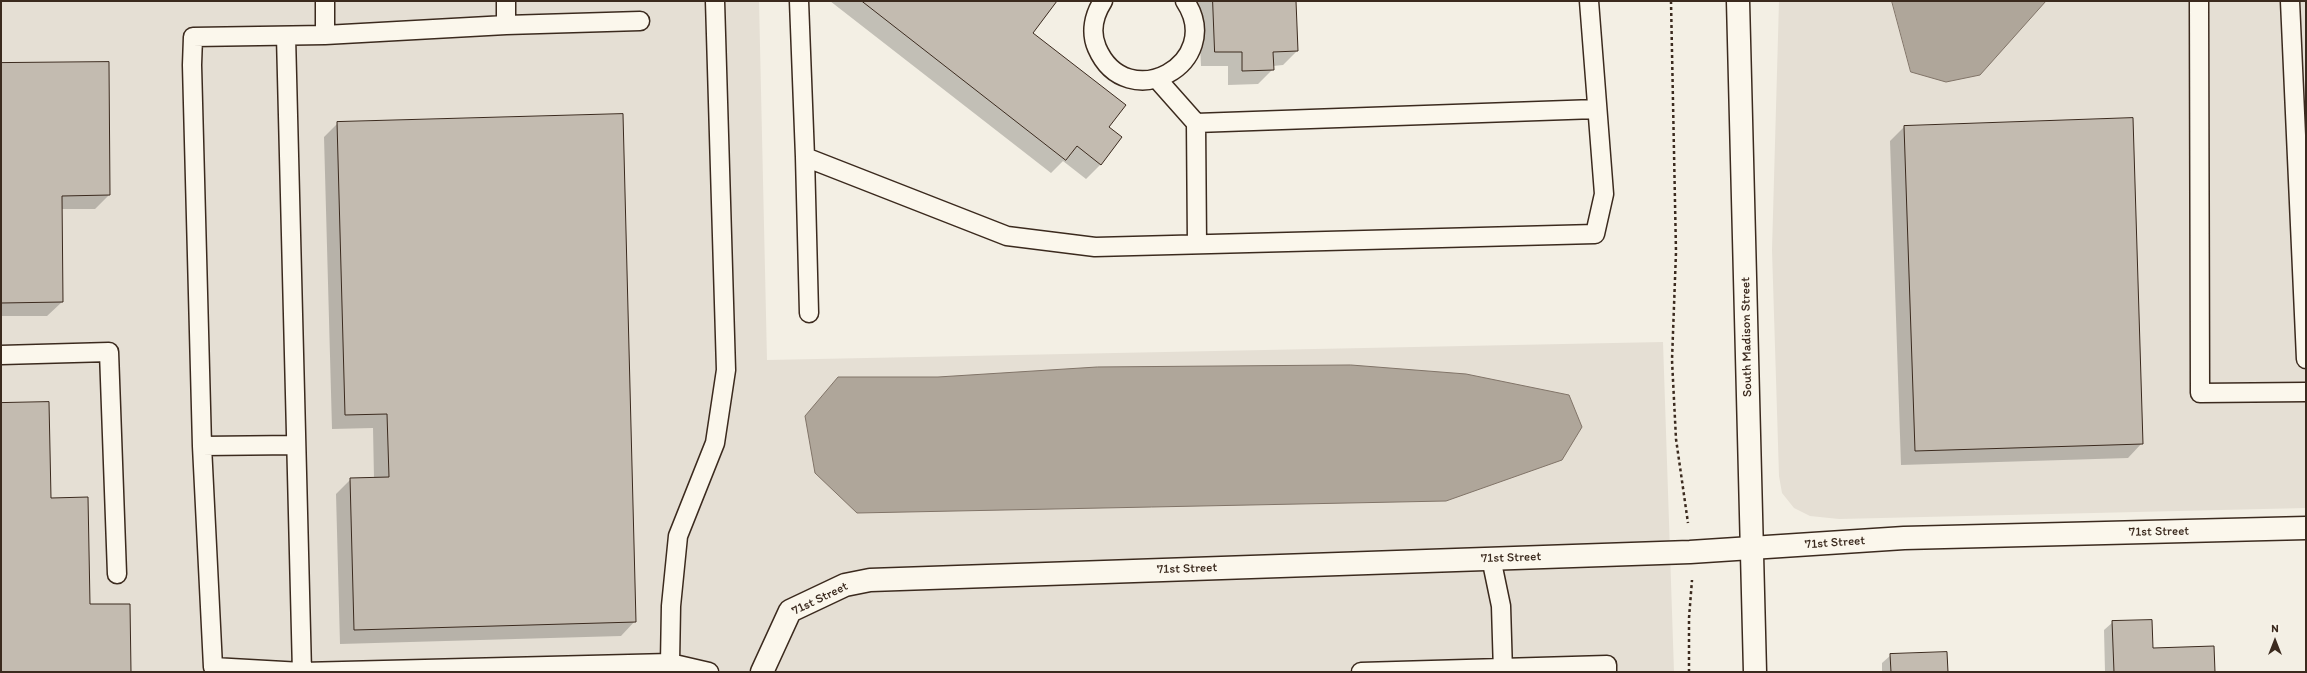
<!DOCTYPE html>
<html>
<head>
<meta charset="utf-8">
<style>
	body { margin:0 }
	#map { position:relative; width:2307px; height:673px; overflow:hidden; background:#f3efe4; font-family:Itim,sans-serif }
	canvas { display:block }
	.frame { position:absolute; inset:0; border:2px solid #3b2a1e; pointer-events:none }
	.north { position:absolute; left:2255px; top:621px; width:40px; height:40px; -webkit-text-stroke:3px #fbf7ec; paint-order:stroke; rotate:0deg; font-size:11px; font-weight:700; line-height:16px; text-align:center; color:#3b2a1e }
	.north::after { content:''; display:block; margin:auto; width:14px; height:18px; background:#3b2a1e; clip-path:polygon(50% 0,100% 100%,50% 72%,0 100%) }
</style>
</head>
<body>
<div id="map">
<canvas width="2307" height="673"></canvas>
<div class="frame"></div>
<div class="north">N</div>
</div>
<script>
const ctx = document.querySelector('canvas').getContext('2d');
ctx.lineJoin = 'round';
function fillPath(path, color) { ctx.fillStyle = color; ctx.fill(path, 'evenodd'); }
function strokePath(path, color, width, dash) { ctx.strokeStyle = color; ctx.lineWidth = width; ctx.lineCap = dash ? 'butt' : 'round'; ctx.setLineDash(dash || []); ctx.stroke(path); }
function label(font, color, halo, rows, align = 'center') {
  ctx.font = font + ' Itim,sans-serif'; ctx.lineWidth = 4; ctx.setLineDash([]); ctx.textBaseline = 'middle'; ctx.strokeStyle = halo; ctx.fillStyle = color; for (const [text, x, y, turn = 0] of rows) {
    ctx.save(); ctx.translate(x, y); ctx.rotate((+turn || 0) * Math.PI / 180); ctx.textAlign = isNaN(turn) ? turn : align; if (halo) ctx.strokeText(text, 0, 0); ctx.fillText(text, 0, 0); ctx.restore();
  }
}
fillPath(new Path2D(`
	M1 1H759L767 360 1663 342 1674 672H1Z
	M1779 1H2306V508L1839 519 1810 516 1794 508 1782 493 1779 476 1772 250Z`), '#e5dfd4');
const water = new Path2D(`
	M1892 1H2046L1980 75 1946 82 1911 72Z
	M1351 365 1466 374 1569 395 1582 427 1562 460 1446 501 857 513 815 473 805 416 838 377H938L1097 367Z`);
fillPath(water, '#afa69a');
strokePath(water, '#817468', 1);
fillPath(new Path2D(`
	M830 1H1056L1031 33 1107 127 1121 138 1100 165 1086 179 1063 161 1051 173Z
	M1198 1H1295L1297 51 1283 65 1273 66V69L1258 84 1228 85V66H1201Z
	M1 64 109 195 95 209H61L62 302 47 316H1Z
	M338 123 635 621 621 636 340 644 336 494 351 479H374L373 428 332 429 324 137Z
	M1904 127 2142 443 2128 458 1901 465 1890 141Z
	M2113 622 2152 649 2214 672H2105L2104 630Z
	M1891 655 1947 672H1882V663Z`), '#0003');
const building = new Path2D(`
	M862 1H1057L1033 33 1126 105 1109 127 1122 137 1101 165 1077 146 1066 160Z
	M1213 1H1296L1298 51 1273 52 1274 70 1242 71V52H1215Z
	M109 62 110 195 62 196 63 302 1 303V63Z
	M623 114 636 622 354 630 350 478 389 477 387 414 345 415 337 122Z
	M2133 118 2143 444 1915 451 1904 126Z
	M49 402 51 498 88 497 90 604H130L131 672H1V403Z
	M2152 620 2153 648 2214 646 2215 672H2114L2112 621Z
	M1947 652 1948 672H1891L1890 654Z`);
fillPath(building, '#c3bbb0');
strokePath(building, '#3b2a1e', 1);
const service = new Path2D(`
	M325 1V35L193 37 192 65 202 446 213 667 302 672 670 663 709 672
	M506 1V25L640 21
	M799 1 805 157 1007 236 1095 247 1595 234 1604 194 1589 1
	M1103 1C1094 15 1090 32 1097 48 1127 117 1226 63 1185 1
	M2199 1 2200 393 2306 392
	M2290 1 2306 359
	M325 35 506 25
	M286 36 302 672
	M1157 79 1196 123
	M805 157 809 313
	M1197 244 1196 123 1596 109
	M1 355 109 352 117 574
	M202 446 296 445
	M1491 558 1501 606 1503 672
	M670 663 671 606 678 536 715 443 726 370 715 1
	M1361 672 1607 665V672`);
const minor = new Path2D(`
	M762 672 790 611 845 585 870 580 1690 552 1904 538 2306 528`);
const tertiary = new Path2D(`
	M1738 1 1755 672`);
strokePath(service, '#3b2a1e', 21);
strokePath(minor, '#3b2a1e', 25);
strokePath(tertiary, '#3b2a1e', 25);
strokePath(new Path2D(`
	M1671 1 1676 252 1672 360 1676 439 1688 523
	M1689 672V618L1692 580`), '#3b2a1e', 2.5, [3, 3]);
strokePath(service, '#fbf7ec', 18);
strokePath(minor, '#fbf7ec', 22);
strokePath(tertiary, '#fbf7ec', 22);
label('13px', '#3b2a1e', '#fbf7ec', [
	["South Madison Street",1747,337,-91],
	["71st Street",2159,532,-1],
	["71st Street",1835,543,-4],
	["71st Street",1511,558,-2],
	["71st Street",1187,569,-2],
	["71st Street",820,599,-26]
]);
</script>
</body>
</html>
